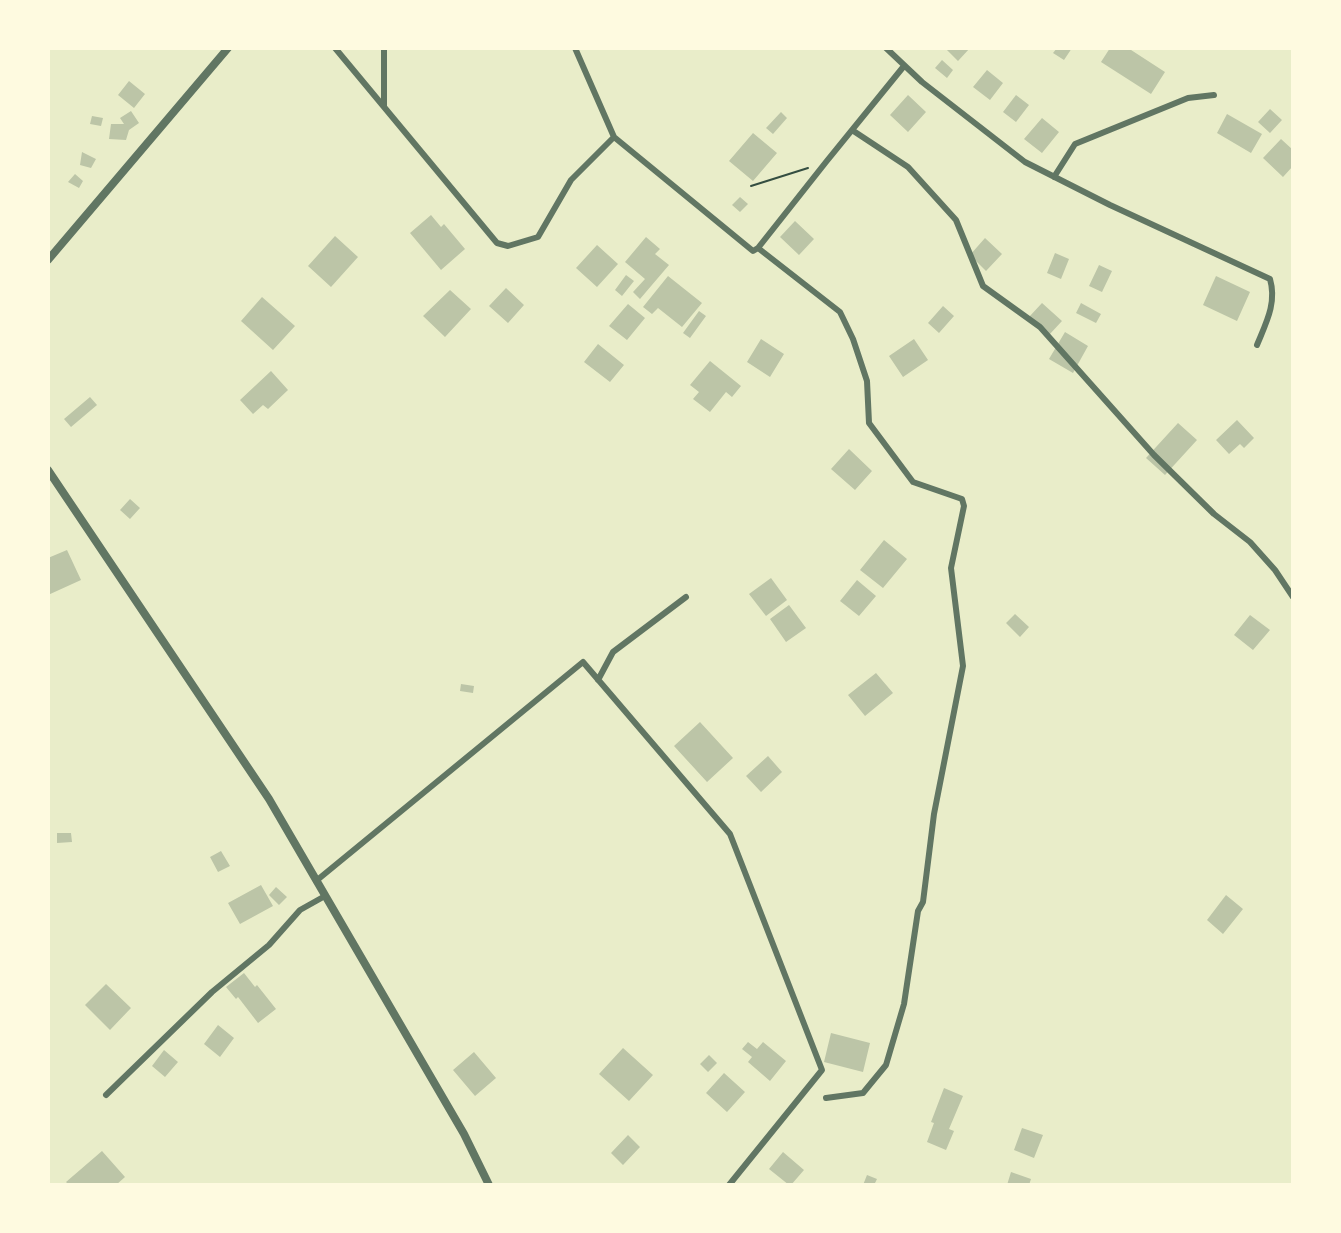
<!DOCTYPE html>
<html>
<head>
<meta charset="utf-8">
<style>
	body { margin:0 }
	#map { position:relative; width:1341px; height:1233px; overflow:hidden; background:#e9edc9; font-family:Raleway,sans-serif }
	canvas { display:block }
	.frame { position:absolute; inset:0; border:50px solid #fefae0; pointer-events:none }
</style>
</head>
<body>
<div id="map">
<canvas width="1341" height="1233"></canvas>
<div class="frame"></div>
</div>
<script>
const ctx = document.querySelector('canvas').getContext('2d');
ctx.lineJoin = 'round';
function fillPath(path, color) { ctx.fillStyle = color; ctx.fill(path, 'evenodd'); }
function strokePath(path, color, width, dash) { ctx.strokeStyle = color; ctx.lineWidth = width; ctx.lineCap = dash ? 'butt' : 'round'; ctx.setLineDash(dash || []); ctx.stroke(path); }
fillPath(new Path2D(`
	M947 48H970L958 61 946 49Z
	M1057 48H1072L1064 60 1053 53Z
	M1110 48H1128L1165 72 1151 94 1101 62Z
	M942 60 953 70 947 78 935 68Z
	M987 70 1003 83 990 100 973 87Z
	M129 81 145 94 134 108 118 95Z
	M908 95 926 112 908 132 890 115Z
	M1016 95 1029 105 1016 122 1003 112Z
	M1270 109 1282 120 1270 133 1258 122Z
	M131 111 139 123 129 130 126 140 109 139 111 124H124L120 118Z
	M781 112 787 118 773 134 766 128Z
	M1227 114 1262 134 1251 153 1217 133Z
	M92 116 103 118 101 126 90 124Z
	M1042 118 1059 132 1042 153 1024 139Z
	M753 133 777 153 753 181 729 161Z
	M1281 139 1293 150V166L1283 177 1263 158Z
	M82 152 96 159 91 168 80 165Z
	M75 174 83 181 79 188 68 182Z
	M740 197 748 204 740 212 732 205Z
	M431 215 441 227 444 224 465 249 441 270 410 233Z
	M795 221 814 239 799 255 780 237Z
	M335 236 358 257 331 287 308 266Z
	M646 237 660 249 655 254 669 265 640 299 633 292 645 279 625 262Z
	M985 238 1002 254 986 271 970 255Z
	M597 245 618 264 597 287 576 268Z
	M1055 253 1069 259 1061 279 1047 273Z
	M1099 265 1112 271 1102 292 1089 286Z
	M626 275 634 281 622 296 615 290Z
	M668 276 702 303 682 327 658 308 652 314 643 307Z
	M1216 276 1250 292 1237 321 1203 305Z
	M506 288 524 305 508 323 489 306Z
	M450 290 471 309 445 337 423 316Z
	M262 297 295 326 273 350 241 321Z
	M1042 303 1062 321 1049 335 1029 317Z
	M1081 303 1101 314 1096 323 1076 313Z
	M628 304 645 318 627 340 609 326Z
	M943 306 954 316 939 333 928 323Z
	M699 311 706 316 690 338 683 333Z
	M1065 332 1088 346 1073 373 1049 359Z
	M761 339 784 354 770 377 747 362Z
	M914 339 928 360 903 377 889 356Z
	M598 344 624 365 610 382 584 362Z
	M710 361 741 386 732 397 726 392 710 412 693 399 699 392 690 385Z
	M271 371 288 390 268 409 263 405 253 414 240 400Z
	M90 397 97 405 71 427 64 419Z
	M1237 420 1254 438 1244 448 1240 444 1229 454 1216 440Z
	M1178 423 1197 440 1165 475 1146 458Z
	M849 449 872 471 855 490 831 469Z
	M130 499 140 508 130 519 120 510Z
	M884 540 907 559 883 588 860 570Z
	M67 550 81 580 48 595V558Z
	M771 578 787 600 766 616 749 594Z
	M857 580 876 596 859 616 840 601Z
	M789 605 806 628 786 642 770 619Z
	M1015 614 1029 627 1020 637 1006 623Z
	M1250 615 1270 630 1253 650 1234 635Z
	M876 673 893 693 865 716 848 695Z
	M461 684 474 686 473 693 460 691Z
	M700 722 733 758 707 782 674 746Z
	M768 756 782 772 761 792 746 776Z
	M57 833H71L72 842 57 843Z
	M221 851 230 866 218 872 210 857Z
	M261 885 273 906 240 924 228 903Z
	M276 887 287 897 279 905 269 895Z
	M1226 895 1243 909 1223 934 1207 920Z
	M244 973 255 987 257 985 276 1009 258 1023 238 997 236 999 226 987Z
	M106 984 131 1008 110 1030 85 1005Z
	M218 1025 234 1038 220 1057 204 1044Z
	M831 1033 870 1043 863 1072 824 1062Z
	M748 1042 757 1049 763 1042 786 1061 770 1081 748 1062 752 1057 742 1049Z
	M623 1048 653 1075 629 1101 599 1074Z
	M164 1050 178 1062 165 1077 152 1066Z
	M474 1052 496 1078 475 1096 453 1070Z
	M709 1055 717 1063 708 1072 700 1064Z
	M724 1073 745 1092 727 1112 706 1093Z
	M944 1088 963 1096 949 1129 954 1131 946 1150 927 1142 934 1123 931 1122Z
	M1022 1128 1043 1135 1034 1158 1014 1150Z
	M628 1135 640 1147 623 1165 611 1153Z
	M102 1151 125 1177 116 1185H69L66 1182Z
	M783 1152 804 1170 791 1185H789L769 1169Z
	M1011 1172 1031 1179 1029 1185H1007Z
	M867 1175 877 1179 874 1185H863Z`), '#bcc5a7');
strokePath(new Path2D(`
	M751 186 808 168`), '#344e41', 2);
strokePath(new Path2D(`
	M335 48 497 243 508 246 538 237 571 180 614 137
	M384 48V106
	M575 48 614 137 753 251 758 248 826 162 904 66
	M886 48 922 82 1025 162 1110 205 1270 279C1277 303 1266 323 1257 345
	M852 130 908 167 956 220 983 286 1040 327 1154 455 1214 514 1250 542 1275 570 1293 597
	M1054 177 1075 144 1188 98 1214 95
	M758 248 840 312 853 339 867 381 869 423 913 482 962 499 964 506 951 568 963 666 934 814 923 902 918 911 904 1004 886 1065 863 1093 826 1098
	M598 680 613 652 686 597
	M316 881 583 662 730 834 822 1070 729 1185
	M106 1095 212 992 269 945 300 910 325 896`), '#617663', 6);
strokePath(new Path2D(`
	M48 260 228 48
	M48 470 269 799 464 1134 489 1185`), '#617663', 8);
</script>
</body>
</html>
